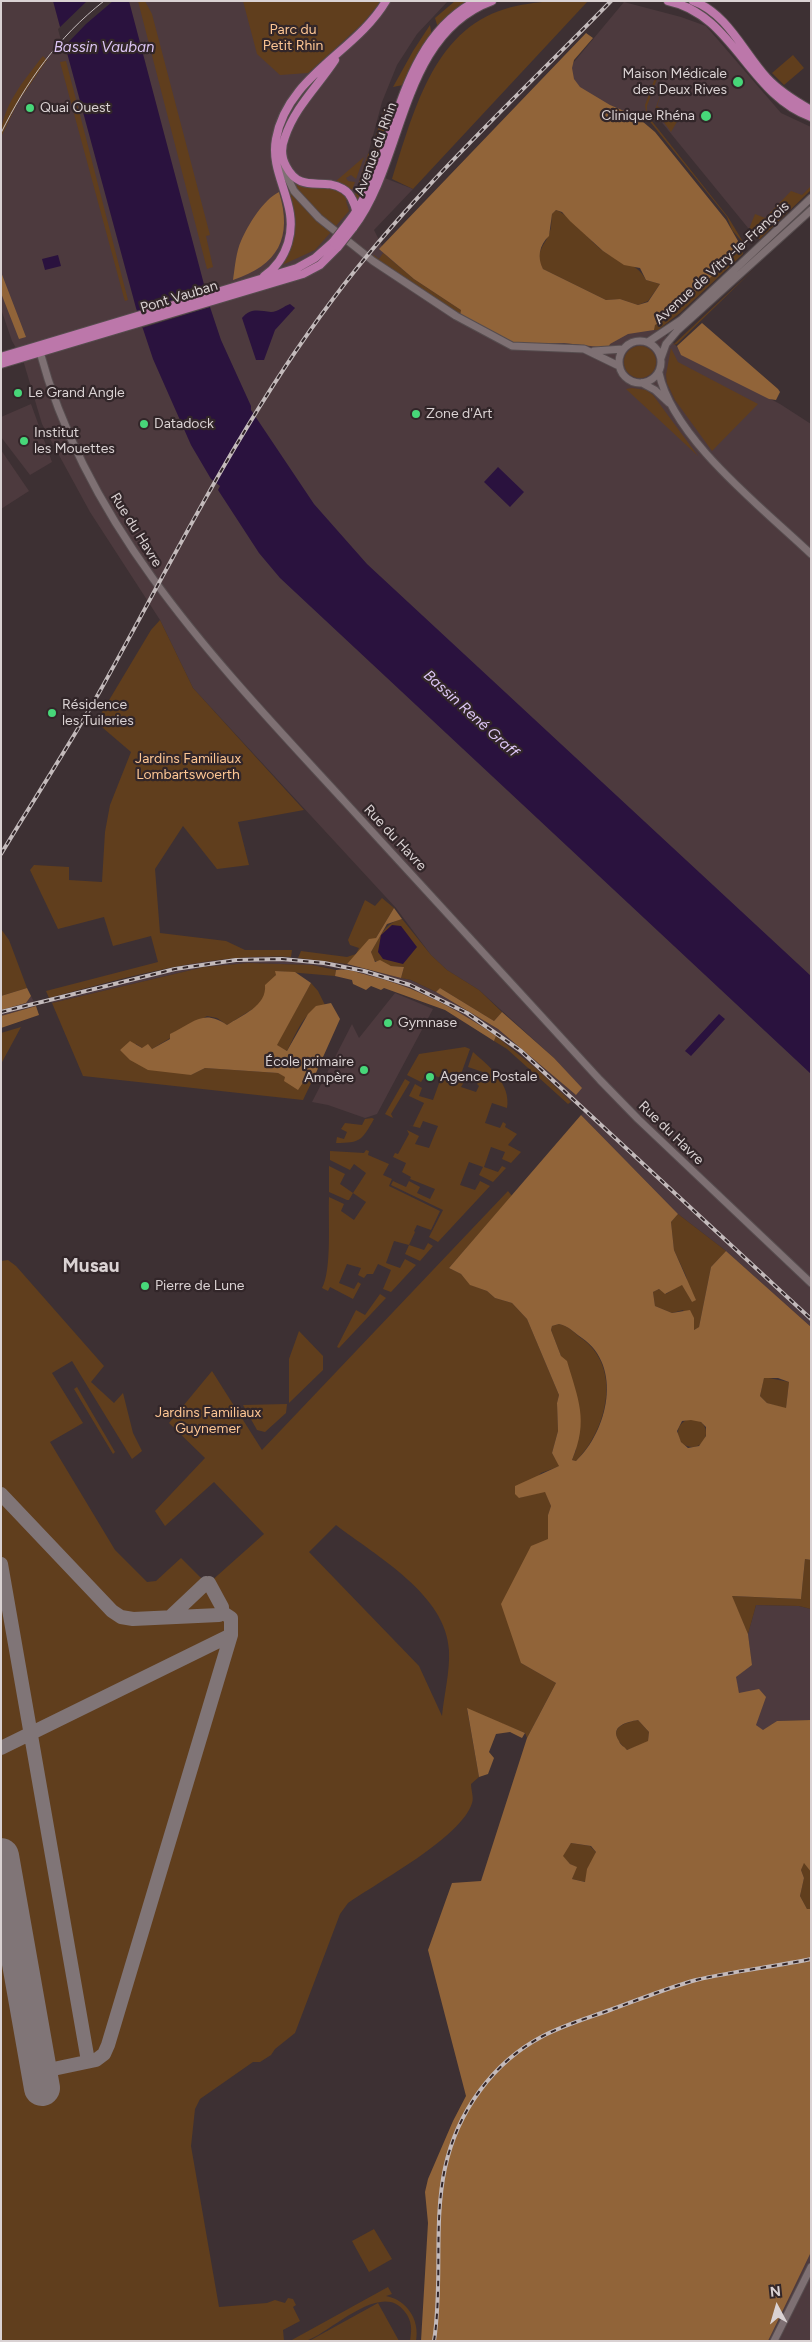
<!DOCTYPE html>
<html>
<head>
<meta charset="utf-8">
<style>
	body { margin:0 }
	#map { position:relative; width:812px; height:2342px; overflow:hidden; background:#3d3033; font-family:Figtree,sans-serif }
	canvas { display:block }
	.frame { position:absolute; inset:0; border:2px solid #dad2d3; pointer-events:none }
	.north { position:absolute; left:752px; top:2282px; width:50px; height:50px; -webkit-text-stroke:4px #322629; paint-order:stroke; rotate:354deg; font-size:14px; font-weight:700; line-height:20px; text-align:center; color:#dad2d3 }
	.north::after { content:''; display:block; margin:auto; width:18px; height:22px; background:#dad2d3; clip-path:polygon(50% 0,100% 100%,50% 72%,0 100%) }
</style>
</head>
<body>
<div id="map">
<canvas width="812" height="2342"></canvas>
<div class="frame"></div>
<div class="north">N</div>
</div>
<script>
const ctx = document.querySelector('canvas').getContext('2d');
ctx.lineJoin = 'round';
function fillPath(path, color) { ctx.fillStyle = color; ctx.fill(path, 'evenodd'); }
function strokePath(path, color, width, dash) { ctx.strokeStyle = color; ctx.lineWidth = width; ctx.lineCap = dash ? 'butt' : 'round'; ctx.setLineDash(dash || []); ctx.stroke(path); }
function label(font, color, halo, rows, align = 'center') {
  ctx.font = font + ' Figtree,sans-serif'; ctx.lineWidth = 4.5; ctx.setLineDash([]); ctx.textBaseline = 'middle'; ctx.strokeStyle = halo; ctx.fillStyle = color; for (const [text, x, y, turn = 0] of rows) {
    ctx.save(); ctx.translate(x, y); ctx.rotate((+turn || 0) * Math.PI / 180); ctx.textAlign = isNaN(turn) ? turn : align; if (halo) ctx.strokeText(text, 0, 0); ctx.fillText(text, 0, 0); ctx.restore();
  }
}
fillPath(new Path2D(`
	M1 1H448L417 34 397 65 382 102 368 154 364 170 413 189 374 230 383 248 657 326 682 352 780 404 811 424V1327L726 1251 678 1214 581 1115 585 1111 583 1109 573 1100 571 1102 520 1054 477 1023 414 990 350 970 312 965 248 963 204 967 52 1003 49 998 197 962 263 956 330 961 411 980 436 992 498 1029 575 1094 581 1088 554 1058 479 990 447 970 431 955 396 908 193 688 160 620 90 512 42 424 23 360 12 341 1 309Z
	M624 2 681 17 706 26 781 113 811 127V187L759 235 753 234 659 119 639 122 573 91 569 68Z
	M31 404 52 462 30 475 1 437V417Z
	M1 450 29 491 1 509Z
	M395 993 433 1009 377 1114 365 1118 328 1105 312 1102 352 1024 359 1038Z
	M31 996 36 1006 1 1016V1010L26 1003Z
	M756 1605 799 1606 811 1609V1720L777 1721 763 1731 755 1724 739 1693 735 1677 752 1665 748 1634Z
	M811 2252V2341H768L773 2327Z`), '#4d3a3e');
fillPath(new Path2D(`
	M138 1H145L152 14 210 235 206 236 213 267 207 269Z
	M243 1H381L363 23 308 73 280 75 257 54Z
	M455 1H470L438 28 435 18Z
	M550 1H588L413 189 392 179C413 115 432 31 505 9 520 4 535 3 550 1Z
	M430 25 432 36 403 85 393 87 413 51Z
	M793 55 804 68 784 85 772 73Z
	M43 56 47 60 18 102 1 137C1 107 25 79 43 56Z
	M66 61 128 300 125 301 124 298 60 62Z
	M655 78 657 79 647 106V115L728 217 745 245 732 230 727 217 647 118 645 105Z
	M665 82 657 106 660 108 659 112 678 120 671 132 655 110Z
	M385 108 390 118 384 131 373 144Z
	M382 141 357 206 354 198 368 154Z
	M364 157 356 179 351 175 346 178 348 181 355 182 352 190 336 181Z
	M292 180 307 187 335 188 349 197 346 201 349 211 334 228C317 214 302 200 292 180Z
	M285 183 308 212 331 232 315 250 280 266 291 236Z
	M811 186V190L760 239 756 238 749 229 755 214 765 218 791 191 802 195Z
	M556 210C567 213 592 243 603 251 620 263 636 261 646 280L660 284 648 301 638 305 620 299 606 300 543 269C533 251 546 246 550 231 552 226 551 219 552 214Z
	M742 248 743 254 680 313 658 330H654L655 325 665 320Z
	M383 253 414 279 461 310 460 316 372 257 374 255 379 259Z
	M754 269 677 344 673 345Z
	M624 362a16 16 0 1 1 32 0a16 16 0 1 1-32 0Z
	M671 348 678 362 758 404 712 451 675 400 667 383 666 375Z
	M632 388 646 390 653 395 698 456 626 389Z
	M160 620 193 688 304 810 238 822 249 865 217 869 183 826 155 869 160 933 226 941 245 950H292L291 957C208 953 129 977 49 998L46 991 158 962 151 936 113 946 104 917 58 929 30 870 34 865 69 867V880L102 882 105 832 110 805 131 752 96 722 151 630Z
	M382 898 394 908 376 938 347 964 298 958 301 951 347 957 356 954 359 948 350 945 348 940 365 900 375 906Z
	M402 919 431 955 447 970 479 990 502 1012 494 1021 440 988 436 992 411 980 401 978 404 967 391 966 373 960 371 952C380 937 384 923 402 919Z
	M1 929 9 940 27 988 1 996Z
	M248 963 312 965 336 970 335 976 276 971V975L259 1005 227 1025 217 1018 207 1016 152 1049 142 1048 136 1044 120 1050 191 1075 205 1068 278 1073C289 1080 303 1079 315 1075L303 1100 83 1076 52 1003 204 967Z
	M311 983 318 991 325 1005C305 1008 296 1034 287 1051L276 1045Z
	M21 1027 1 1064V1033Z
	M496 1036 539 1071 571 1102 568 1104 507 1049 494 1041Z
	M465 1047 470 1049 460 1077 464 1082 461 1087 476 1092 479 1086 477 1084 483 1072 468 1067 473 1052C489 1066 511 1084 507 1108L492 1103 485 1123 500 1128 503 1122 506 1124 505 1127 517 1134 508 1145 521 1152 511 1163 502 1159 505 1152 491 1147 484 1167 498 1172 502 1166 506 1168 493 1182 479 1175 483 1167 469 1162 460 1185 475 1190 480 1181 490 1186 438 1242 429 1237 443 1210 391 1185 393 1181 406 1187 409 1181 420 1187 417 1193 430 1199 435 1189 410 1179 411 1177 402 1172 406 1163 393 1157 395 1153 398 1154 409 1134 407 1130 419 1136 415 1144 429 1148 438 1126 423 1121 420 1128 408 1125 413 1126 424 1103 409 1096 415 1084 422 1088 419 1096 433 1100 441 1078 427 1073 421 1082 407 1075 419 1054Z
	M405 1079 410 1082 391 1114 393 1118 385 1114Z
	M372 1118 374 1119C362 1140 361 1143 336 1143L337 1137 344 1139 347 1132 341 1129 345 1123 362 1125 365 1119Z
	M366 1150 369 1151 368 1155 389 1164 383 1175 392 1179 389 1186 440 1211 431 1230 417 1225 414 1231 415 1232 409 1245 424 1250 428 1243 433 1246 420 1261 405 1254 409 1245 394 1241 386 1263 400 1268 405 1259 416 1265 391 1292 383 1289 391 1270 378 1264 373 1274H367L364 1278 358 1275 361 1268 347 1264 339 1283 354 1289 358 1282 361 1284 353 1299 330 1287 328 1291 322 1288C332 1270 328 1219 329 1197L344 1204 341 1211 354 1220 366 1202 353 1193 349 1200H347L329 1192V1166L345 1174 340 1184 353 1193 366 1173 354 1164 350 1170 330 1160V1151L364 1153Z
	M508 1191 512 1196 449 1268 461 1274 471 1285 487 1291 495 1298 512 1303 527 1319 559 1395 557 1403 558 1431 552 1453 560 1466 541 1473 519 1498 545 1491 551 1506 548 1515V1540L521 1663 556 1683 527 1738 525 1733 467 1709 479 1777 471 1784C471 1790 474 1798 472 1803 462 1837 378 1882 348 1903L340 1914 295 2033 275 2049 271 2055 260 2062H253L200 2099 195 2109 191 2146 219 2307 267 2303 275 2300 285 2303 288 2298 293 2299 296 2305 293 2307 300 2321 283 2330 284 2341H1V1261L8 1260 16 1266 104 1366 91 1382 114 1403 123 1393 133 1433 142 1451 132 1459 72 1361 52 1373 83 1423 50 1442 115 1550 147 1582 156 1581 181 1558 206 1583H209L264 1534 214 1482 165 1526 155 1511 205 1458 169 1423 212 1371 262 1450ZM336 1525C376 1556 447 1595 449 1651 450 1672 444 1695 442 1716L419 1666 309 1552Z
	M678 1214 726 1251 711 1267 699 1327 694 1330 683 1310 672 1313 655 1306 653 1292 659 1289 666 1294 682 1284 692 1302 686 1276 674 1250 671 1222Z
	M380 1294 386 1298 339 1348 337 1347 356 1310 365 1315Z
	M559 1324C569 1326 573 1332 581 1338 623 1367 607 1430 576 1461L572 1460 576 1450 561 1356 551 1330 552 1326Z
	M299 1331 323 1356V1370L289 1403V1359Z
	M764 1377 789 1382 786 1409 767 1403 760 1396Z
	M77 1387 115 1452 113 1454 74 1389Z
	M287 1404 286 1413 265 1432 257 1430 243 1405Z
	M678 1433a14 14 0 1 1 28 0a14 14 0 1 1-28 0Z
	M805 1559 811 1560V1609L799 1606 756 1605 748 1634 731 1596 801 1599Z
	M638 1720 649 1732 648 1742 627 1750C607 1732 617 1724 638 1720Z
	M571 1843 590 1846 596 1852 586 1882 572 1879 576 1867 570 1864 562 1856Z
	M804 1862 811 1872V1909H807L800 1896 804 1878 801 1870Z
	M374 2229 392 2259 369 2272 352 2241Z
	M388 2287 392 2294 386 2296C407 2300 420 2320 416 2341H410C412 2329 412 2321 405 2312 382 2279 330 2333 306 2341 302 2342 295 2341 290 2341Z
	M378 2303 399 2341H309Z`), '#603e1d');
fillPath(new Path2D(`
	M586 33 593 38 574 60 572 68 574 79 580 87 610 105 636 116 655 132 726 220 742 248 665 320 655 325 654 330 628 334 610 344 608 348 564 343 516 344 507 341 460 316 461 310 414 279 379 249ZM556 210 562 212 570 221 603 251 624 265 640 268 646 280 660 284 648 302 638 305 620 299 606 300 543 269C537 258 539 245 549 236L552 214Z
	M279 192C293 238 278 265 233 280 235 267 236 252 241 241 248 225 263 200 279 192Z
	M1 272 26 337 19 339 1 293Z
	M702 323 778 389 780 392 776 400 769 399 681 355 677 346Z
	M394 908 402 919 387 924 371 952 375 962 380 960 391 966 404 967 401 978 347 964 369 939 376 938Z
	M336 970C346 968 357 972 367 975 414 986 457 1009 496 1036L494 1041 445 1010 384 988 381 990 371 986 366 990 353 984 352 980 335 976Z
	M275 971 295 972 311 983 277 1045 287 1051 308 1014 316 1006 331 1003 340 1019 315 1075 306 1078 298 1090 284 1081 285 1077 278 1073 205 1068 191 1075 148 1070 130 1060 120 1050 130 1041 142 1048 148 1044 152 1049 170 1039V1034C195 1022 203 1009 227 1025 242 1015 267 1006 265 985L276 975Z
	M27 988 31 996 26 1003 1 1010V996Z
	M440 988 494 1021 502 1012 554 1058 582 1088 576 1095 498 1029 436 992Z
	M36 1006 39 1015 1 1028V1016Z
	M581 1115 678 1214 671 1222 674 1250 696 1300 692 1302 682 1285 665 1294 659 1289 653 1292 655 1306 672 1313 690 1310 694 1318V1330L699 1327 711 1267 726 1251 811 1327V1560L805 1559 801 1599 732 1596 748 1634 752 1665 736 1677 739 1693 759 1689 766 1697 756 1725 763 1730 777 1721 811 1720V1872L804 1863 801 1870 804 1878 800 1896 807 1909H811V2252L768 2341H421L428 2223 425 2192 428 2179 453 2121 466 2096 428 1950 452 1883 481 1881 527 1738 556 1683 521 1663 501 1604 531 1546 548 1539V1515L551 1506 545 1492 519 1498 515 1494V1486L559 1466 552 1453 558 1431 557 1403 559 1395 527 1319 512 1303 495 1298 487 1291 470 1285 461 1274 449 1268ZM559 1324C569 1326 573 1332 582 1338 623 1366 608 1431 576 1461L572 1460C589 1420 578 1399 567 1361L561 1356 551 1330 552 1326ZM764 1378H778L789 1382 786 1408 767 1403 760 1396ZM691 1420 701 1422 706 1427V1436L699 1446 688 1448 681 1442 677 1431 682 1421ZM638 1720 649 1732 648 1741 627 1750C624 1746 621 1746 619 1741 609 1726 627 1722 638 1720ZM571 1843 591 1846 596 1852 587 1869 585 1882 572 1879 577 1867 570 1864 563 1856Z
	M467 1708 525 1733 522 1738 510 1732 496 1734 489 1752 494 1758 488 1774 479 1777Z`), '#916439');
fillPath(new Path2D(`
	M53 1H129L210 307 221 340 251 406V410L314 504 367 564 811 976V1074L280 578 259 553 218 490 220 486 211 479 191 445 153 359 136 308Z
	M58 255 61 266 45 270 42 259Z
	M290 304 295 308 275 330 264 360H256L242 318C251 307 260 311 271 312 278 312 284 306 290 304Z
	M498 467 524 492 510 507 484 482Z
	M392 925 401 926 417 947 403 964 383 959 378 952 381 935Z
	M719 1014 725 1019 691 1056 685 1051Z`), '#2a123e');
fillPath(new Path2D(`
	M87 1H113L86 24 63 48 58 29Z
	M205 290 210 307 142 328 137 311Z`), '#3d3033');
strokePath(new Path2D(`
	M1 1494 112 1611 121 1617 133 1619 219 1615 222 1612V1607L209 1583
	M1 1564 88 2061
	M170 1617 206 1583
	M1 1748 231 1635
	M39 2072 96 2060 104 2054 108 2045 231 1635V1618L222 1612`), '#807577', 14);
strokePath(new Path2D(`
	M1 1856 42 2088`), '#807577', 36);
const secondary = new Path2D(`
	M277 156 294 191 319 218 373 261 456 316 512 346 584 349 619 366
	M619 362a21 21 0 1 1 42 0a21 21 0 1 1-42 0Z
	M648 342 681 320 811 198
	M594 351 623 349
	M40 352C88 532 223 669 345 802 430 894 515 987 600 1080L638 1119 811 1283
	M661 358 666 344 677 331 811 210
	M659 373C673 439 763 508 811 554
	M642 383 655 390 669 403
	M774 2341 811 2267`);
const primary = new Path2D(`
	M668 1C733 14 749 95 811 117
	M693 1C727 13 744 53 767 78 780 92 795 101 811 110
	M335 60C318 86 295 107 285 137 281 147 281 157 286 166 301 195 322 176 343 189 352 194 355 205 357 214
	M347 224C399 160 392 45 476 1
	M353 228C405 161 399 35 492 1
	M264 276C276 268 284 256 288 243 300 204 269 175 276 139 287 76 356 52 386 1
	M1 357 297 268 315 258 333 242
	M1 364 303 274 320 265 338 247`);
strokePath(secondary, '#564c4e', 9);
strokePath(primary, '#564c4e', 10);
strokePath(secondary, '#7e7073', 7);
strokePath(primary, '#bc77aa', 8);
strokePath(new Path2D(`
	M729 1H765
	M1 133C26 82 58 37 104 1`), '#c3babb', 1);
const rail = new Path2D(`
	M1 854C34 799 69 746 100 691 174 558 241 421 333 299 414 191 516 98 611 1
	M1 1012 175 969 236 960 282 959 324 963 364 971 410 985 467 1013 521 1051 811 1319
	M434 2341C443 2284 433 2224 445 2168 457 2112 493 2062 543 2036 564 2025 588 2018 610 2010 638 2000 667 1988 696 1980 734 1971 773 1967 811 1959`);
strokePath(rail, '#c3babb', 4);
strokePath(rail, '#322629', 2, [5.5]);
const primaryBridge = new Path2D(`
	M333 242 347 224
	M338 247 353 228`);
strokePath(primaryBridge, '#564c4e', 10, []);
strokePath(primaryBridge, '#bc77aa', 8);
for (const [x, y, r, color] of [
	[738,82,6,"#47d779"],
	[30,108,5,"#47d779"],
	[706,116,6,"#47d779"],
	[18,393,5,"#47d779"],
	[416,414,5,"#47d779"],
	[144,424,5,"#47d779"],
	[24,441,5,"#47d779"],
	[52,713,5,"#47d779"],
	[388,1023,5,"#47d779"],
	[364,1070,5,"#47d779"],
	[430,1077,5,"#47d779"],
	[145,1286,5,"#47d779"]
]) { const dot = new Path2D(); dot.arc(x, y, r, 0, 2 * Math.PI); ctx.fillStyle = color; ctx.fill(dot); strokePath(dot, '#322629', 2); }
label('14px', '#fcc593', '#322629', [
	["Parc du",293,30],
	["Petit Rhin",293,46],
	["Jardins Familiaux",188,759],
	["Lombartswoerth",188,775],
	["Jardins Familiaux",208,1413],
	["Guynemer",208,1429]
]);
label('14px', '#dad2d3', '#322629', [
	["Maison Médicale",727,74,"right"],
	["des Deux Rives",727,90,"right"],
	["Quai Ouest",40,108],
	["Clinique Rhéna",695,116,"right"],
	["Le Grand Angle",28,393],
	["Zone d'Art",426,414],
	["Datadock",154,424],
	["Institut",34,433],
	["les Mouettes",34,449],
	["Résidence",62,705],
	["les Tuileries",62,721],
	["Gymnase",398,1023],
	["École primaire",354,1062,"right"],
	["Ampère",354,1078,"right"],
	["Agence Postale",440,1077],
	["Pierre de Lune",155,1286]
], 'left');
label('14px', '#dad2d3', '#322629', [
	["Avenue du Rhin",376,149,-70],
	["Avenue de Vitry-le-François",722,263,-42],
	["Pont Vauban",179,297,-17],
	["Rue du Havre",136,530,58],
	["Rue du Havre",395,838,47],
	["Rue du Havre",671,1133,44]
]);
label('italic 15px', '#ddc6f5', '#322629', [
	["Bassin Vauban",104,48],
	["Bassin René Graff",471,714,42]
]);
label('bold 19px', '#dad2d3', '#322629', [
	["Musau",91,1266]
]);
</script>
</body>
</html>
